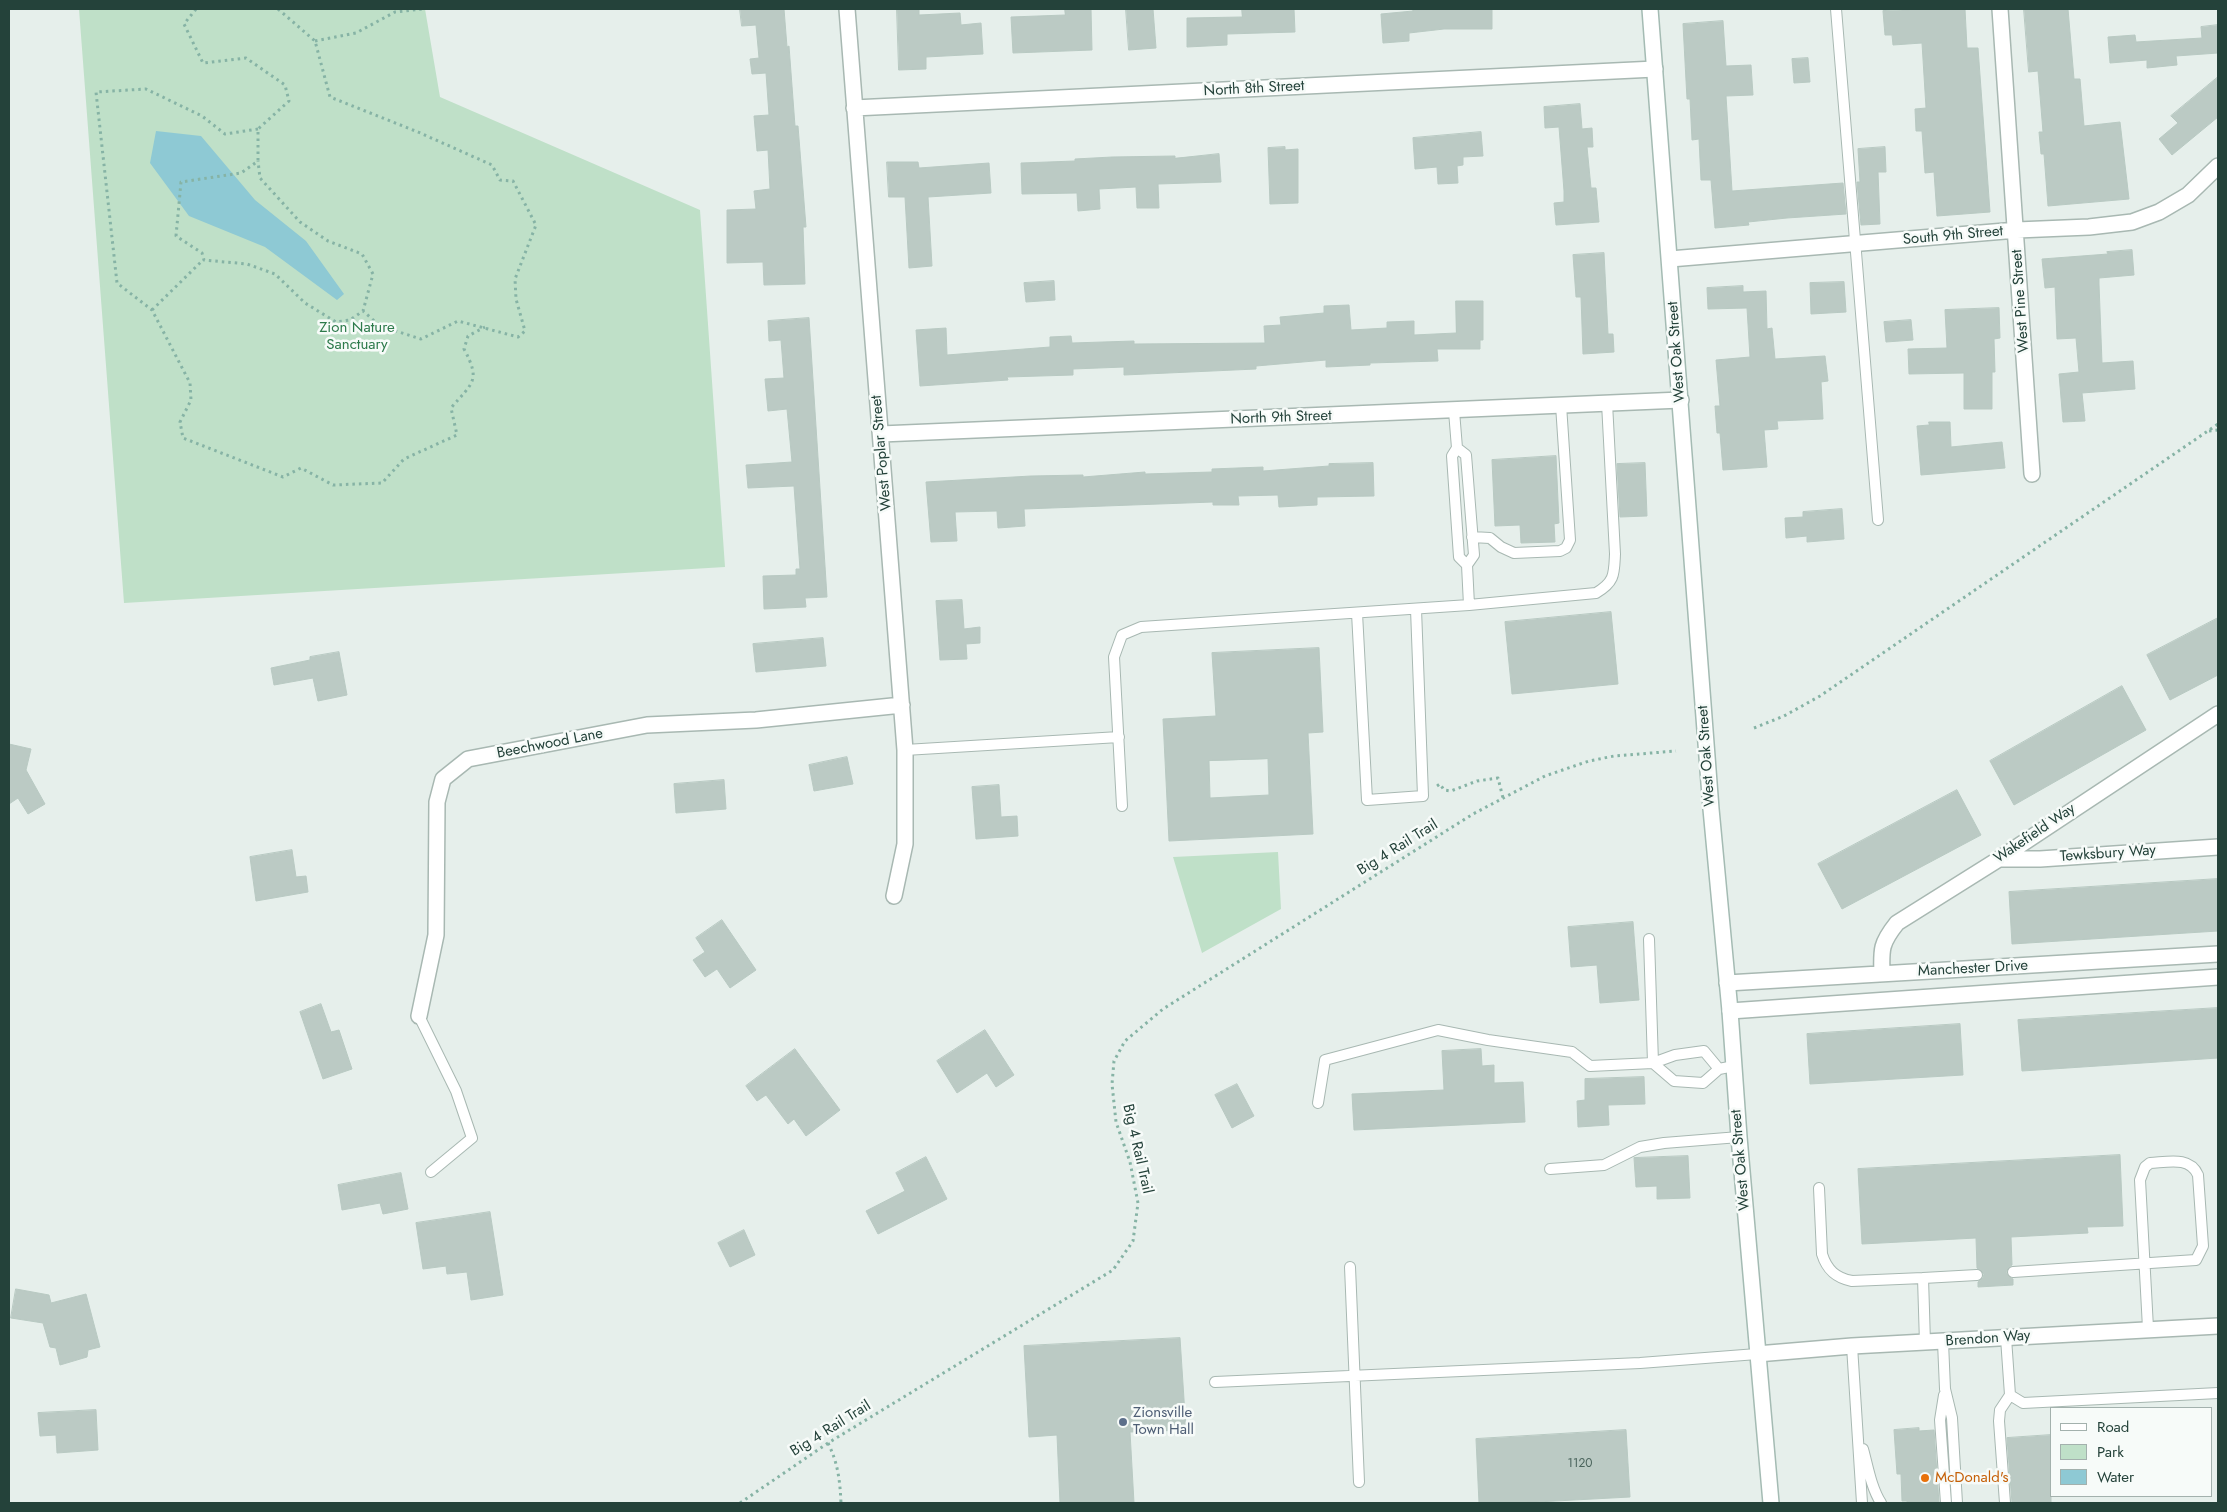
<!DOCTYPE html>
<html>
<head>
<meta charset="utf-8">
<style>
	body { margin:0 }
	#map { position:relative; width:2227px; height:1512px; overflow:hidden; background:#e6efeb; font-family:Jost,sans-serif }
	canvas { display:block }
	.frame { position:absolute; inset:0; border:10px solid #24423a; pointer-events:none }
	.legend { position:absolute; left:2050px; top:1407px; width:162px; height:90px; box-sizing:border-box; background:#f7fbf9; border:1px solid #a3b1ad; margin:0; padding:6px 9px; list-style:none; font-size:15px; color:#24423a }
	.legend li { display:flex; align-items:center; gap:10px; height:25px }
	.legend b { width:25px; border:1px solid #a3b1ad }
</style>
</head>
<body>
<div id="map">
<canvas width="2227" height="1512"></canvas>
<div class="frame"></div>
<ul class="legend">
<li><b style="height:6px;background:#fff"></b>Road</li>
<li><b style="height:14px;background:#bfe0c8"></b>Park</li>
<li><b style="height:14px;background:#8ec9d4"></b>Water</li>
</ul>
</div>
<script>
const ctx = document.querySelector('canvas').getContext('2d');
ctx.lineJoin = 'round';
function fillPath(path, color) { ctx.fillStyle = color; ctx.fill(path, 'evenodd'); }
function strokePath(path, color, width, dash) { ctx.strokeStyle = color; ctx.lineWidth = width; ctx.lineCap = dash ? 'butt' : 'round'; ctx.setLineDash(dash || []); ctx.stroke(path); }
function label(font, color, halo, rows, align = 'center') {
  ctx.font = font + ' Jost,sans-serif'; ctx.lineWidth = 5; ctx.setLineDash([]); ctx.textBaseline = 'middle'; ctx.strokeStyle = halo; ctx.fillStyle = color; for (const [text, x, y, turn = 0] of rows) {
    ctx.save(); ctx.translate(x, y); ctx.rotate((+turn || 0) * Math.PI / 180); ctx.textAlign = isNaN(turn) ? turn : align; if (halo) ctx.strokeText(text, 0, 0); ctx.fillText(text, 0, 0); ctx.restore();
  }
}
fillPath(new Path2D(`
	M79 9H425L440 97 700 210 725 567 124 603Z
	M1278 852 1281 909 1202 953 1173 857Z`), '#bfe0c8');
fillPath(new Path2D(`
	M156 131 201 136 255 200 306 241 344 294 337 300 265 247 189 216 150 163Z`), '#8ec9d4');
const building = new Path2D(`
	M740 9H784L787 47 789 46 795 126H798L806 227H803L805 284 764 285 763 262 727 263V210L756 209 754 191 770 189 768 150 757 151 754 116 769 115 766 73 752 74 750 59 759 58 756 25 742 26Z
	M897 9H919V15L960 13 961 25 981 23 983 54 926 57V69L899 70Z
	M1065 9H1091L1092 50 1013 53 1011 17 1065 15Z
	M1126 9H1153L1156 48 1129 50Z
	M1242 9H1294L1295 32 1227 34V45L1187 47V18L1242 17Z
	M1412 9H1492V29H1444L1409 33V41L1383 43 1381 14 1413 11Z
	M1921 9H1965L1967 48H1978L1990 212 1937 216 1934 172 1925 173 1922 131H1916L1915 109 1926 108 1922 43 1893 45 1892 35H1885L1883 11Z
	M2024 9H2068L2074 79H2080L2084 126 2120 122 2129 199 2048 206 2044 154H2041L2039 132H2043L2038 71 2029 72Z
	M1723 21 1726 66 1751 65 1753 95 1726 96 1732 191 1843 183 1846 214 1787 218 1748 222 1749 225 1715 228 1711 180H1701L1699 139 1692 140 1690 99H1687L1683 24Z
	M2218 25V53L2176 56 2177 65 2147 68V60L2110 63 2108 37 2135 35 2136 42 2202 38 2201 27Z
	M1808 58 1810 82 1794 83 1792 59Z
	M2218 77V117L2172 155 2159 139 2178 123 2171 116Z
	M1580 104 1582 129 1592 128 1593 147H1587L1591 188H1596L1599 222 1556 225 1554 203 1564 202V191L1559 127 1545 128 1544 107Z
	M1481 132 1483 156 1463 157V165L1457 166 1458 183 1438 184 1437 167 1415 169 1413 138Z
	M1285 147V150L1298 149V203L1270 204 1268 148Z
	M1885 147 1886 172H1878L1880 224 1861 225 1857 182H1860L1858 149Z
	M1219 154 1221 182 1158 184 1159 208H1137L1136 187 1099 189 1100 209 1078 211 1077 193 1022 194 1021 163 1075 161V159L1112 157 1175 156V158Z
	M887 162H918L919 168 989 163 991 193 928 197 932 266 909 268 905 197H889Z
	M2132 250 2134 275 2099 278V284L2102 363 2133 361 2135 389 2082 393 2085 421 2063 422 2059 374 2079 372 2076 338 2057 339 2055 287 2045 288 2042 259 2108 254 2107 252Z
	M1604 253 1608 334H1613L1614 352 1583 354 1581 297H1576L1573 255Z
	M1054 281 1055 300 1026 302 1024 283Z
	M1844 282 1846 312 1811 314 1810 283Z
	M1743 286V292L1766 291 1767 329 1772 328 1775 359 1825 356 1828 381 1821 382 1823 419 1777 421 1778 429 1764 430 1767 467 1723 470 1720 433H1717L1715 406H1720L1716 360 1750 357 1747 308 1708 309 1707 288Z
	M1456 301H1483V340H1480V349H1437L1438 361 1370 363V365L1326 367V360L1256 366V369L1124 375V367L1073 369V375L1007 377 1008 380 920 386 916 330 946 328 947 355 1050 347V337L1071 336 1072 343 1134 341V344L1265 343 1264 326 1281 325 1280 317 1324 313V306L1349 305 1351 330 1387 328V322L1414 321V335L1456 333Z
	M1999 308 2000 338 1994 339 1995 372H1992V409H1964V373L1909 374 1908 349 1947 348 1945 310Z
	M809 318 827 597 805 598 806 607 764 609 763 576 796 575V569H800L794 486 748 488 746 465 792 462 787 409 768 411 765 379 784 378 781 340 769 341 768 321Z
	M1911 320 1913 340 1886 342 1884 322Z
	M1929 422H1950L1951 447 2002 442 2005 468 1921 475 1917 426 1929 425Z
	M1556 456 1559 523 1554 524 1555 542 1521 543 1520 525 1495 526 1492 460Z
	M1373 463 1374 496 1317 497V505L1279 507 1278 495 1238 496 1239 505H1213V502L1024 509 1025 526 998 528 997 511 955 512 957 541 931 542 926 482 1031 476 1083 475V477L1145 472V474L1212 472V469L1263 467V471L1329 466V464Z
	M1645 463 1647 516 1620 517 1617 464Z
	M1842 509 1844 539 1807 542V536L1786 538 1785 518 1803 517V512Z
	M962 600 964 629 980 627V643L966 644 967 659 940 660 936 601Z
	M1611 612 1618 684 1512 694 1505 622Z
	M2218 618V675L2170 700 2147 655Z
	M823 638 826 666 756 672 753 644Z
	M1319 648 1323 732 1308 733 1313 834 1169 841 1163 719 1216 716 1212 653ZM1268 759 1269 795 1210 798 1209 761Z
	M339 652 347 695 318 701 313 678 274 685 271 668 310 660V657Z
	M2122 686 2146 730 2014 805 1990 761Z
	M9 744 31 749 26 770 45 804 28 814 18 798 9 804Z
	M847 757 853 784 814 791 809 765Z
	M724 780 726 809 676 813 674 784Z
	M999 785 1001 817 1017 816 1018 836 976 839 972 787Z
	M1957 790 1981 835 1842 909 1818 864Z
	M292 850 296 877 306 876 308 892 256 901 250 857Z
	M2218 879V931L2012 944 2009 892Z
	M722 920 756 970 730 988 717 969 705 977 693 960 705 952 696 938Z
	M1633 922 1639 1000 1600 1003 1597 965 1571 967 1568 927Z
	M321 1004 331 1032 339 1030 352 1069 323 1079 300 1012Z
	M2218 1008V1058L2022 1071 2018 1020Z
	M1960 1024 1963 1075 1810 1084 1807 1034Z
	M985 1030 1014 1075 996 1087 987 1073 957 1093 937 1061Z
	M795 1049 840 1110 806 1136 794 1119 788 1124 766 1095 757 1101 746 1086Z
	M1481 1049 1482 1066 1494 1065V1083L1523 1082 1525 1122 1354 1130 1352 1094 1444 1090 1442 1051Z
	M1644 1077 1645 1104 1608 1105 1609 1125 1578 1127 1577 1101 1585 1100V1079Z
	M1237 1084 1254 1116 1232 1128 1215 1095Z
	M2120 1155 2123 1226 2087 1227 2088 1233 2011 1237 2012 1265 2009 1267 2006 1272 2008 1276 2013 1279V1285L1978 1287V1282L1983 1278 1984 1274 1977 1268 1976 1238 1862 1244 1858 1169Z
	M1688 1156 1690 1198 1657 1199V1186L1636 1187 1634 1158Z
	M926 1157 947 1199 878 1234 866 1211 905 1191 896 1173Z
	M401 1173 408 1209 383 1214 380 1203 342 1210 338 1185Z
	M490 1212 503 1295 471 1300 467 1272 447 1274 446 1266 423 1269 416 1223Z
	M744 1230 755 1255 730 1267 718 1243Z
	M16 1289 49 1295 51 1303 86 1294 100 1347 88 1350 87 1357 60 1365 56 1348 50 1347 43 1323 11 1318Z
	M1180 1338 1186 1430 1130 1432 1134 1503H1060L1057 1435 1029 1437 1024 1346Z
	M96 1410 98 1450 57 1453 56 1435 40 1436 38 1413Z
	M1919 1428V1431L1934 1430 1939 1503H1907V1501H1902L1901 1474H1897L1894 1430Z
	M1626 1430 1630 1497 1518 1503H1479L1476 1439Z
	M2051 1435V1503H2012L2007 1438Z`);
fillPath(building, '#bbcac4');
strokePath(building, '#b8c9c2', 1);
const service = new Path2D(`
	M1836 9 1878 520
	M1454 411 1457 448
	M1472 537 1490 538 1501 547 1514 553 1560 551 1566 548 1570 540 1561 405
	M1469 605 1596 593C1615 582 1614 574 1615 554L1607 403
	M1357 613 1367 800 1423 796 1416 609
	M905 750 1119 737
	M1122 806 1114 657 1122 635 1141 627 1469 605 1467 565 1474 555 1466 455 1457 448 1452 456 1459 557 1467 565
	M419 1016 456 1091 472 1138 431 1172
	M1719 1069 1704 1051 1675 1055 1653 1063 1674 1081 1703 1083 1719 1069 1734 1066
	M1318 1103 1325 1060 1438 1030 1488 1040 1572 1052 1590 1066 1653 1063 1649 939
	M1550 1169 1604 1165 1640 1147 1664 1143 1739 1137
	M1819 1188 1822 1254C1827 1270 1836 1278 1852 1281L1923 1278
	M1350 1267 1359 1482
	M2013 1272 2196 1260 2203 1246 2198 1175C2190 1156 2168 1162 2150 1163L2145 1167 2140 1180 2148 1328
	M2006 1338 2010 1395 2023 1403 2218 1393
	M1943 1342 1945 1389 1952 1418 1957 1503
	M1925 1343 1923 1278 1977 1275
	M1852 1346 1862 1503
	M1215 1382 1640 1363 1757 1354
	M1944 1395 1940 1420 1946 1503
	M1863 1449C1868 1467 1871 1487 1881 1503
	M2005 1503 1999 1421 2000 1410 2010 1395`);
const minor = new Path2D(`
	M847 9 905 750V844L894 896
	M2000 9 2032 474
	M854 108 1655 69
	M1670 259 2017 230 2089 227 2132 222 2159 212 2188 195 2218 166
	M881 434 1681 400
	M1999 859H2040L2218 847
	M1882 974C1881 949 1881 943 1897 923L1999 859 2218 714
	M1727 983 2218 954
	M1730 1011 2218 977
	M419 1016 436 935 437 802 443 779 468 759 647 725 756 720 902 705
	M1757 1354 1852 1346 2218 1326`);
const secondary = new Path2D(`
	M1650 9 1711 809 1730 1011 1739 1137 1771 1503`);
strokePath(service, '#a8b8b2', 12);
strokePath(minor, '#a8b8b2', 18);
strokePath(secondary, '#a4bbb3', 18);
strokePath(new Path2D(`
	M196 9 184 24 203 63 246 58 285 85 289 101 258 129V161L241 173 181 182 176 236 202 253 204 260 247 264 275 274 305 303 336 322 350 320 363 311 373 274 362 254 328 241 300 222 260 178 258 161
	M278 9 315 41 330 97 418 132 492 165 500 180 513 181 536 225 515 279 516 299 525 331 518 337 458 321 421 339 380 326 363 311
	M315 41 356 33 395 12 423 9
	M258 129 225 134 202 116 146 89 96 92 117 283 152 310 190 383 191 400 180 422 183 438 283 477 301 468 333 485 382 483 404 459 457 435 451 408C473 382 481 381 464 349L468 336 485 327
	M152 310 203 260
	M2209 431 2218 430
	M1754 728 1784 716 1820 696 2218 424
	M1437 786 1440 784 1444 790 1451 791 1477 781 1498 778 1503 798
	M828 1443C838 1463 840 1481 841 1503
	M740 1503 828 1443 1113 1270 1133 1241 1138 1203 1130 1162 1116 1122 1112 1084 1114 1061 1125 1041 1163 1009 1473 814 1545 776 1589 761 1614 756 1676 751`), '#86b3a5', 3, [2.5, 4]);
strokePath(service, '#fff', 10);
strokePath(minor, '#fff', 15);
strokePath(secondary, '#fff', 15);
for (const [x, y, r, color] of [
	[1123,1422,5,"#5c6f8a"],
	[1925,1478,5,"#e8710a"]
]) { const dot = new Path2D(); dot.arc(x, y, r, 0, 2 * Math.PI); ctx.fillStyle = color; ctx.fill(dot); strokePath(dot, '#f7fbf9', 2); }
label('12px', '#4a645c', null, [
	["1120",1580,1464]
]);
label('15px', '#24423a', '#f7fbf9', [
	["North 8th Street",1254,89,-3],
	["South 9th Street",1953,236,-5],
	["West Pine Street",2021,301,-94],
	["West Oak Street",1677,352,-94],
	["North 9th Street",1281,418,-2],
	["West Poplar Street",882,453,-95],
	["Beechwood Lane",550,744,-11],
	["West Oak Street",1707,756,-94],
	["Wakefield Way",2035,834,-34],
	["Big 4 Rail Trail",1398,848,-32],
	["Tewksbury Way",2108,854,-4],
	["Manchester Drive",1973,969,-3],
	["Big 4 Rail Trail",1137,1149,77],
	["West Oak Street",1741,1160,-95],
	["Brendon Way",1988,1339,-4],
	["Big 4 Rail Trail",831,1429,-32]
]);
label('15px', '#2d7a4b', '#f7fbf9', [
	["Zion Nature",357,328],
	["Sanctuary",357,345]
]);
label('15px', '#4e5e75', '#f7fbf9', [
	["Zionsville",1133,1413],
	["Town Hall",1133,1430]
], 'left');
label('15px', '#c56008', '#f7fbf9', [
	["McDonald's",1935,1478]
], 'left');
</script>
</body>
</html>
